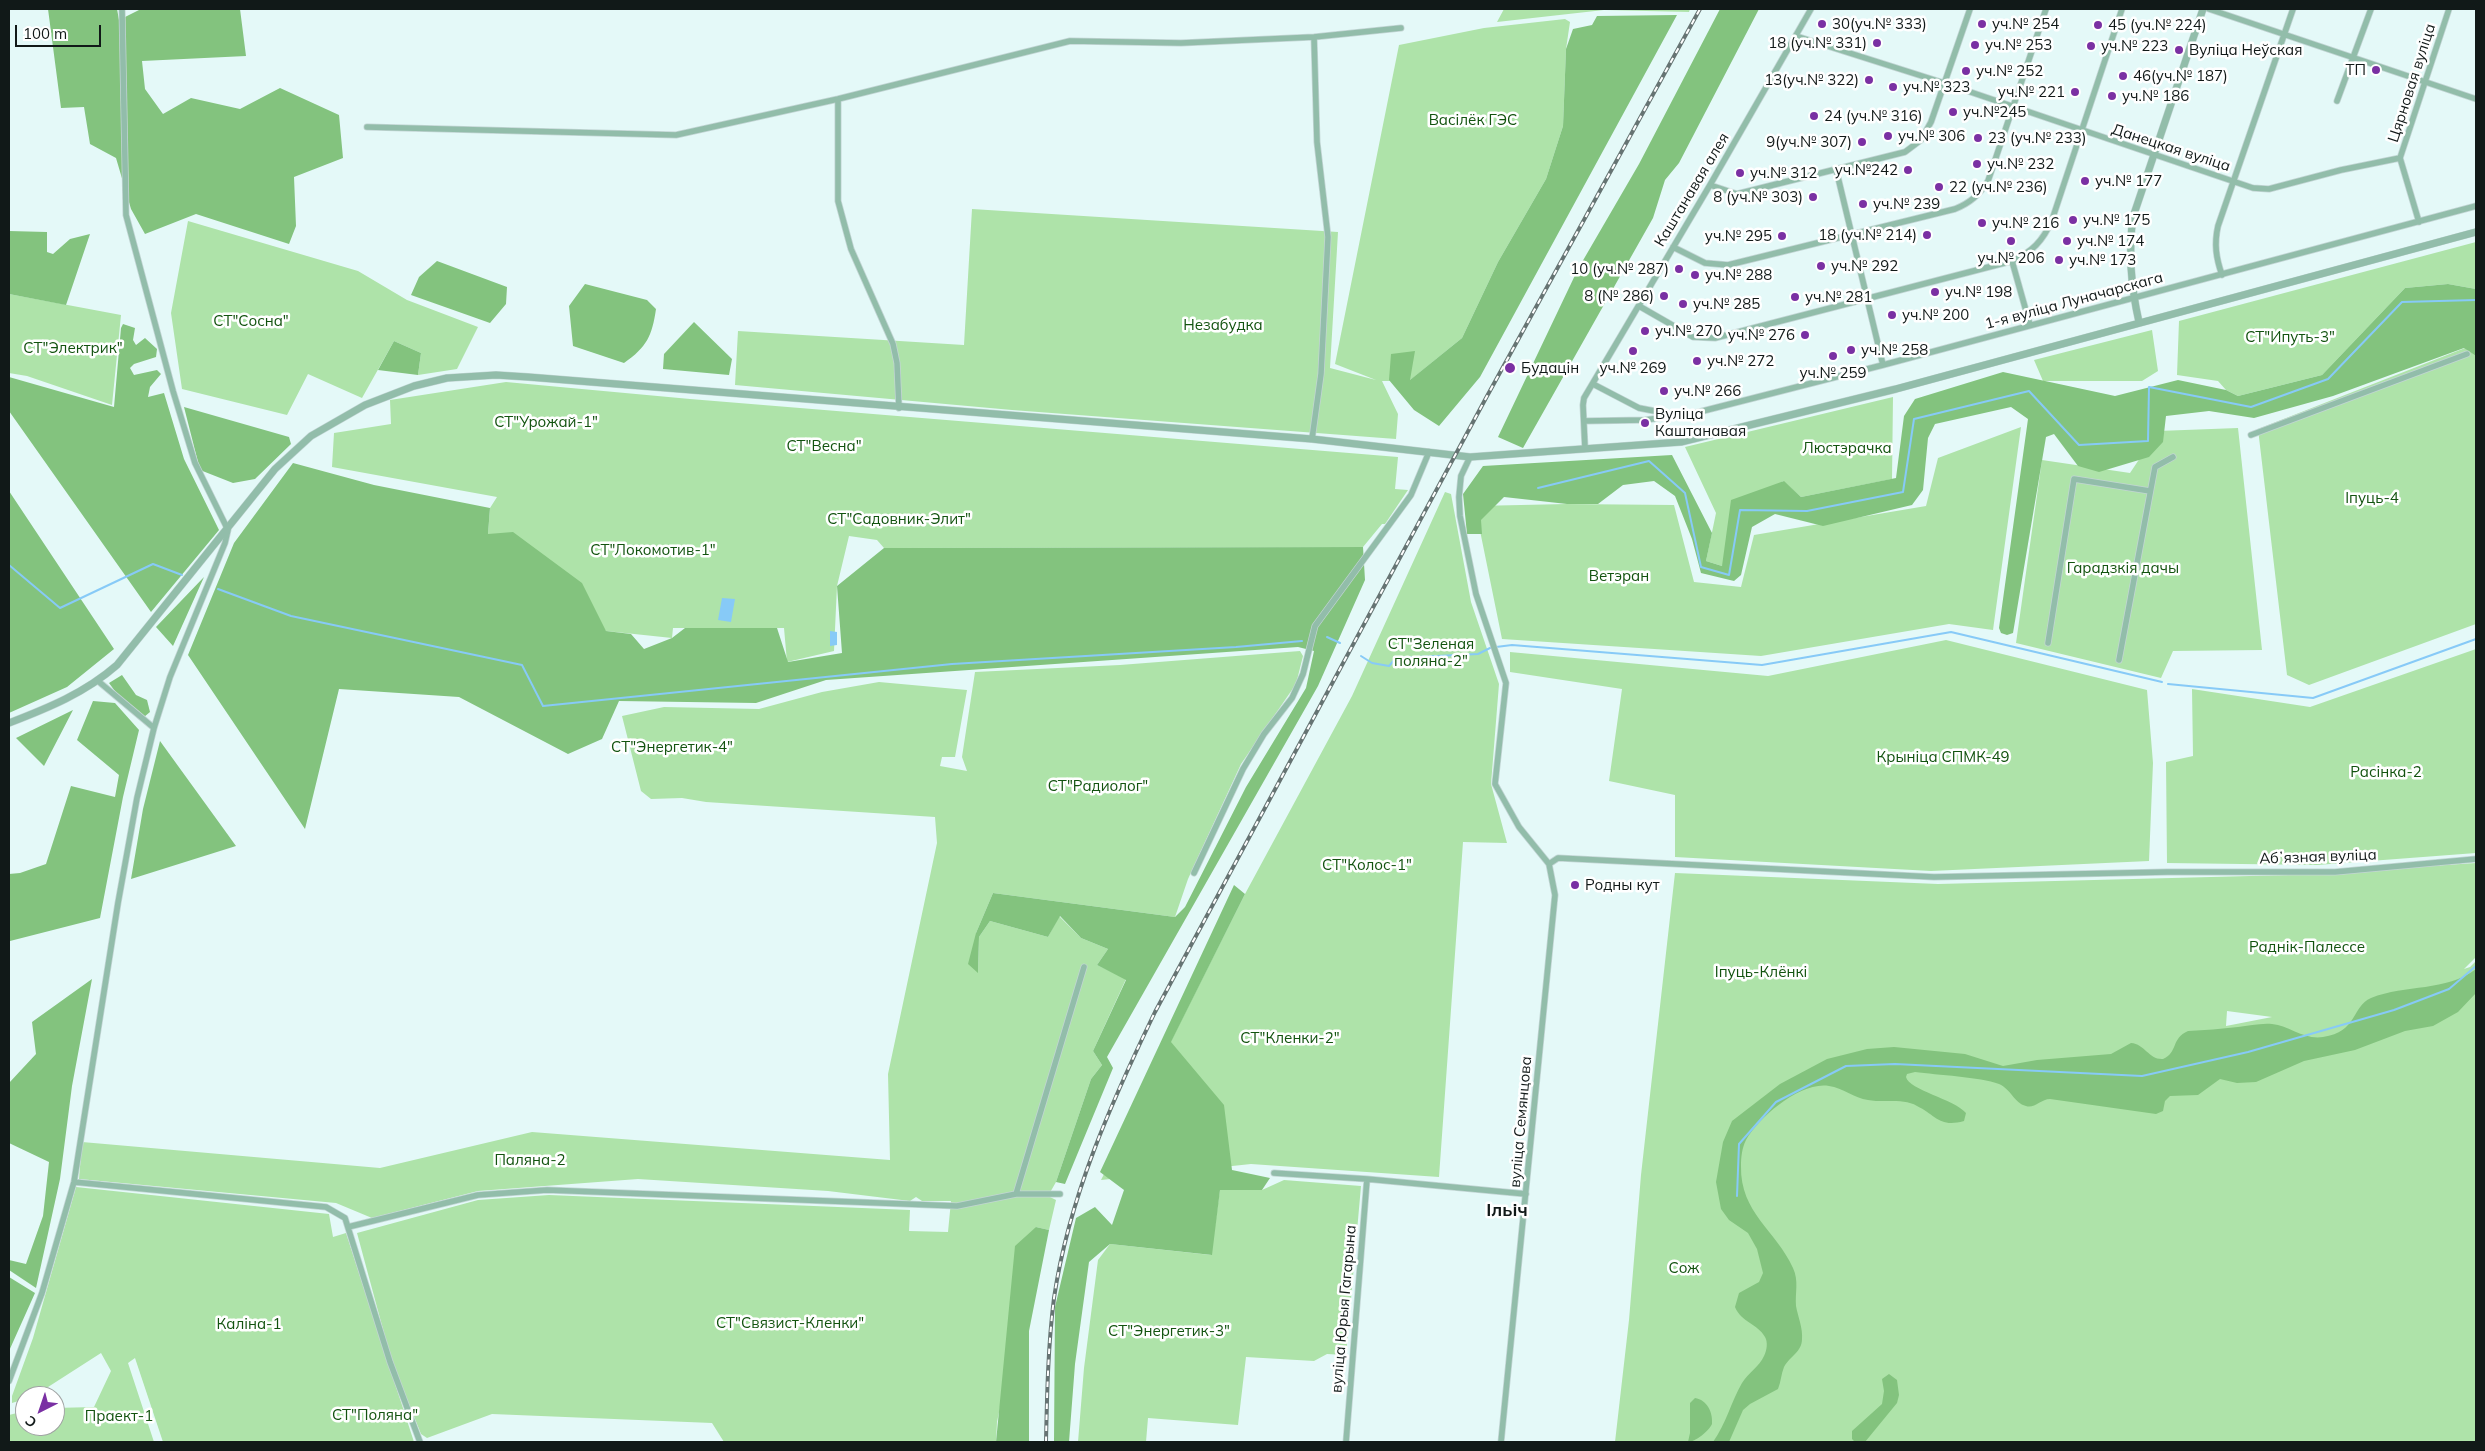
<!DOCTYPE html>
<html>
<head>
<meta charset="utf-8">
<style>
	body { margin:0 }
	#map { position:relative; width:2485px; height:1451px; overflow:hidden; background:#e4f9f8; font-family:Mulish,sans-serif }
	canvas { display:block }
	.frame { position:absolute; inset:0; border:10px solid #111918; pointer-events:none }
	.north { position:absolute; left:15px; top:1386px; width:50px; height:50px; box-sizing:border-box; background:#fff; border:1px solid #a0a3a3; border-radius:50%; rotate:221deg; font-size:14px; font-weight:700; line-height:20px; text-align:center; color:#111918 }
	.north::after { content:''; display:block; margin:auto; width:18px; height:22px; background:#7a30a3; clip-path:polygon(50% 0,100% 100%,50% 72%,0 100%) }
	.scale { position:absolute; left:15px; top:25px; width:86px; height:22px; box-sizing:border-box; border:2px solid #111918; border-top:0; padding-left:6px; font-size:15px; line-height:18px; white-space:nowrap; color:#111918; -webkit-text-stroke:4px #fff; paint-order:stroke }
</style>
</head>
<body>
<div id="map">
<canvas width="2485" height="1451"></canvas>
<div class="frame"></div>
<div class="north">С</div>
<div class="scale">100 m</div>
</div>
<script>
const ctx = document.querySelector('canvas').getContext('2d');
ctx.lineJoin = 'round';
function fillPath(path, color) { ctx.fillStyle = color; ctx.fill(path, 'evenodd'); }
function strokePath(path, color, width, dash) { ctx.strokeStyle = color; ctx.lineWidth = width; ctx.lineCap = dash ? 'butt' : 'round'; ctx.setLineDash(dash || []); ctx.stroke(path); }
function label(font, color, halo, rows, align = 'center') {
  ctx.font = font + ' Mulish,sans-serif'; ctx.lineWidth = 5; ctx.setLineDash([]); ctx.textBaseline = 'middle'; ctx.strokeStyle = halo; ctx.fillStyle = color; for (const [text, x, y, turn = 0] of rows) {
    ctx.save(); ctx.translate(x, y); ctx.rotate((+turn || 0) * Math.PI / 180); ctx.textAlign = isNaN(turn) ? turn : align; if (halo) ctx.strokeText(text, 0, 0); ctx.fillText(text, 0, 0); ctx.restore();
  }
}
fillPath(new Path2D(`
	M1504 9H1690L1689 12 1604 10 1497 22Z
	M1565 19 1570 22 1566 49 1563 126 1546 179 1498 262 1462 338 1409 381H1382L1398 414 1396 439 1012 410 735 385 738 331 964 345 972 209 1338 232 1330 368 1376 380 1335 364 1399 45 1484 28Z
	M188 221 358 271 407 300 478 327 457 369 418 375 421 353 394 341 362 398 308 374 287 415 182 389 171 313Z
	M2476 242V289L2448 284 2405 288 2322 375 2238 396 2226 390 2218 381 2177 375 2179 321Z
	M9 294 121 315 112 405 27 376 9 373Z
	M2152 330 2158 371 2142 381H2043L2034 360Z
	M2465 348 2476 356V624L2309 685 2287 675 2258 429Z
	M506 382 690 399 1398 457 1395 489 1408 490 1385 524H1382L1363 547 884 548 877 540 849 536 837 586 834 651 787 662 784 628H673L672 638 606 631 488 534 490 508 497 497 332 467 334 433 391 424 390 400Z
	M1893 397 1892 479 1801 497 1783 481 1722 566 1706 561 1716 513 1685 447Z
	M2021 427 1993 630 1949 624 1761 656 1502 639 1475 506 1567 504 1674 505 1694 582 1741 587 1754 535 1926 506 1938 458Z
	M2238 428 2262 650 2173 651 2161 678 2016 643 2042 460 2130 473 2158 431Z
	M1445 492 1451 494 1471 602 1499 684 1491 784 1507 843 1463 842 1439 1177 1251 1164 1101 1180 1245 894 1352 696Z
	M1946 640 2147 690 2153 763 2149 861 1931 871 1675 857V795L1609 781 1622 689 1510 672V652L1768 676Z
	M2476 649V853L2317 865 2167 863 2166 762 2193 756 2192 689 2310 707Z
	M1300 651 1303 656 1296 684 1241 764 1188 879 1175 917 993 893 976 933 978 973 979 937 990 921 1048 937 1059 916 1081 938 1108 949 1097 965 1126 979 1093 1051 1102 1065 1091 1079 1056 1182 1048 1196 1056 1200 1049 1230 1036 1227 997 1422 996 1442H724L712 1423 492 1414 427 1438 421 1434 391 1359 357 1233 478 1200 549 1195 910 1210 909 1231 948 1232 951 1201H922L916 1197 910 1201 828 1191 638 1179 478 1191 372 1218 336 1203 79 1179 82 1142 380 1168 532 1132 890 1160 888 1074 937 843 935 817 706 802 682 798 651 799 641 791 622 716 664 707 759 709 822 692 879 682 967 690 955 757H942L940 766 967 771 962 757 975 672 1120 665Z
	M2476 863V957L2464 969 2470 967 2476 961V1442H1615L1629 1320 1641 1175 1675 873 1938 884 2289 875ZM2227 1011 2272 1017 2226 1026Z
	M1284 1180 1361 1186 1346 1355 1327 1354 1314 1361 1246 1357 1238 1425 1148 1418 1146 1442H1078L1084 1368 1098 1260 1110 1244 1211 1255 1220 1189 1262 1190Z
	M76 1187 329 1214 333 1237 346 1233 414 1442H163L135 1358 128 1363 154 1442H9V1415L25 1411V1426H55V1408L94 1407 111 1371 101 1353 34 1396H25V1399L12 1403V1396L33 1338Z`), '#aee3a9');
fillPath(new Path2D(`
	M48 9H117L119 20 141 9H240L246 56 142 61 145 89 163 114 191 98 240 109 280 88 339 115 343 158 294 177 296 226 289 244 196 214 145 234 131 209 116 158 90 144 84 107 61 108Z
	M1720 9H1759L1679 163 1665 180 1653 218 1523 448 1498 437 1578 269 1639 164Z
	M1677 15 1480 377 1439 426 1414 410 1389 380 1391 354 1415 351 1410 380 1462 338 1498 262 1546 179 1563 126 1566 49 1573 29 1592 25 1597 16Z
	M9 231 47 232V252L53 254 70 239 90 234 66 305 9 294Z
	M437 261 507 287 506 304 490 323 411 295 419 277Z
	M585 284 647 300 656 309C652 336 647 347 624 363L573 346 569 306Z
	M2448 284 2476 289V356L2464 348 2333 396 2254 418 2209 411 2166 416 2163 442 2149 457 2099 472 2078 466 2054 434 2046 437 2013 633 2007 635 2001 633 1999 628 2028 419 2011 407 1935 424 1928 438 1923 490 1912 505 1823 526 1775 514 1752 527 1741 575 1734 581 1701 573 1692 539 1675 496 1654 481 1623 485 1598 504H1567L1504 497 1481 520 1482 534H1467L1463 494 1483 466 1672 455 1712 533 1706 561 1722 566 1731 500 1784 481 1801 497 1896 478 1904 416 1915 399 2003 372 2115 396 2178 380 2226 390 2238 396 2322 375 2405 288Z
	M694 322 732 359 729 375 663 369 664 354Z
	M123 324 135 328 133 340 136 345 145 338 157 349 156 357 134 364 130 368 134 375 157 370 161 374 150 387 148 397 164 393 184 459 219 530 151 612 9 411V377L114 407 121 328Z
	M394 341 421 353 418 375 378 370Z
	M184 407 289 437 291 444 255 479 233 483 200 470Z
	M293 463 374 485 490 508 488 534 513 532 582 583 606 631 631 634 644 649 672 638 685 628H777L788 662 842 653 837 586 884 548 1363 547 1365 580 1318 686 1107 1057 1113 1068 1065 1184 1056 1182 1091 1079 1102 1065 1093 1051 1126 980 1097 965 1108 949 1081 938 1060 916 1048 937 990 921 979 937 978 973 968 964 976 933 993 893 1175 917 1185 907 1246 787 1306 688 1314 651 1298 647 826 680 756 703 619 701 602 739 568 754 459 697 339 689 305 829 188 655 234 543Z
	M9 491 114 649 67 687 9 713Z
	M204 577 173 646 156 627Z
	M122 675 136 695 147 700 150 712 144 717 120 698 109 683Z
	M93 701 115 703 139 730 123 797 100 918 10 941 9 945V874L20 873 46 864 71 786 115 797 119 775 77 740Z
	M73 710 44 766 16 738Z
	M160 741 236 846 131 879 143 809Z
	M1234 885 1245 894 1171 1042 1224 1105 1232 1170 1270 1178 1262 1190H1220L1212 1255 1110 1244 1089 1262 1075 1364 1069 1442H1054L1055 1307 1076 1218 1095 1207 1112 1225 1124 1190 1100 1172Z
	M2476 969V993L2458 1012 2433 1026 2405 1031 2355 1050 2304 1061 2256 1082 2237 1083 2220 1079 2198 1095 2170 1096 2165 1101 2163 1111 2156 1114 2050 1099C2041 1099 2034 1109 2026 1106 2014 1103 2011 1089 1999 1084 1980 1077 1937 1075 1915 1072L1907 1074 1906 1077C1909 1090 1954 1099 1966 1113L1964 1121C1939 1128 1936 1115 1917 1106 1903 1098 1883 1103 1868 1100 1854 1098 1843 1088 1829 1086 1801 1081 1759 1117 1746 1140 1742 1148 1741 1157 1741 1166 1740 1213 1776 1230 1793 1268 1799 1281 1795 1292 1796 1306 1798 1317 1803 1328 1802 1339 1802 1352 1790 1356 1784 1367 1781 1374 1781 1382 1778 1389L1750 1404 1743 1410 1729 1442H1713C1726 1424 1731 1402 1742 1383 1748 1373 1760 1366 1764 1356 1767 1350 1768 1342 1765 1337 1758 1324 1741 1322 1735 1307L1739 1293 1759 1282 1763 1273 1757 1249 1748 1233 1729 1220 1721 1209 1716 1182 1723 1142 1732 1121 1780 1084 1827 1059 1867 1049 1894 1047 1965 1054 2003 1066 2037 1060 2111 1054 2131 1043C2145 1044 2149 1060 2163 1059 2178 1053 2171 1038 2188 1031 2205 1030 2221 1029 2238 1027 2249 1026 2260 1023 2272 1024 2290 1026 2304 1040 2323 1037 2358 1032 2351 1007 2371 998 2406 984 2446 992 2476 969Z
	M92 979 72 1086 60 1179 36 1288 9 1270V1260L26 1264 43 1216 49 1162 9 1143V1083L36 1054 32 1022Z
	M1036 1227 1049 1230 1029 1331V1442H996L1015 1246Z
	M9 1277 35 1293 9 1351Z
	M1889 1374 1897 1380 1899 1395 1897 1403 1865 1442H1855L1852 1439V1431L1882 1404 1884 1391 1882 1379Z
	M1695 1398C1707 1400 1713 1412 1712 1424 1709 1431 1695 1442 1688 1442L1690 1433V1403Z`), '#83c37e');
fillPath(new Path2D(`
	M722 598 735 599 731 622 718 620Z
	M830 631 837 632V645L830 646Z`), '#87caf7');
strokePath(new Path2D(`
	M1538 488 1649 461 1685 493 1701 567 1729 575 1740 510 1807 511 1903 492 1914 419 2029 391 2079 445 2148 441 2149 387 2251 407 2328 379 2402 302 2476 300
	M9 565 60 608 153 564 182 575
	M218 589 291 616 522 665 543 706 952 664 1236 647 1302 641
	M1327 637 1340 643
	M1496 647 1512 645 1762 665 1951 632 2162 682
	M1361 656 1372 663 1389 666 1396 658 1478 654 1492 647
	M2168 684 2313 698 2476 639
	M1737 1196 1739 1144 1776 1102 1846 1066 1895 1064 2142 1076 2248 1052 2394 1010 2449 989 2476 966`), '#87caf7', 2);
const minor = new Path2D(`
	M2209 9 2476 99
	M1796 36 1944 83 2253 188 2269 189 2341 170 2400 158
	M838 99V201L851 249 893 344 897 363 899 408
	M2337 101 2371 9
	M367 127 676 135 838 99 1070 41 1181 43 1314 37 1401 28
	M1836 169 1883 365
	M1710 185 1737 194 1905 152 1921 140 1931 122 1970 9
	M2419 222 2400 158 2449 9
	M1673 247 1705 263 1728 265 1955 209C1970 203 1979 195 1988 181L2046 9
	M2012 261 2030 325
	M2222 275C2216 258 2214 244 2218 226L2293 9
	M1639 306 1693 337 1715 338 2012 261C2032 252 2043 241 2052 220L2122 9
	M1593 384 1639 408 1670 414
	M1584 421 1645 420 1695 413 1883 365 2476 206
	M2251 435 2467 354
	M1312 439 1321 374 1328 237 1317 142 1314 37
	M1585 448 1583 405 1584 398 1710 185 1811 9
	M1470 457 1461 476 1459 497 1460 516 1476 594 1506 683 1495 784 1519 827 1549 864 1555 895 1501 1442
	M2048 643 2074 479 2150 491
	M2119 660 2155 467 2173 457
	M98 681 154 728
	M1549 864 1558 858 1934 877 2167 872H2335L2476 859
	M1194 873 1243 769 1264 734 1292 698 1303 674 1315 626 1411 495 1429 452
	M1274 1173 1367 1179 1526 1194
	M74 1182 326 1207 345 1218 390 1362 420 1442
	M1016 1194 1084 967
	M348 1227 478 1195 547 1190 957 1206 1016 1194H1060
	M9 1381 42 1293 74 1182 118 903 137 798 154 728 170 677 225 543 228 530 195 463 173 391 126 215 122 9
	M1346 1442 1367 1179`);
const tertiary = new Path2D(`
	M2139 322C2131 287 2128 253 2133 217L2203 9
	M9 723C48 708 85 693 117 665L275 469 311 436 365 405 414 386 447 378 496 375 528 377 1312 439 1470 457 1681 442 1896 389 2476 232`);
strokePath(minor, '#c2d5d4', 7);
strokePath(tertiary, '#c2d5d4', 8);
strokePath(minor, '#92bdaa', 5.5);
strokePath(tertiary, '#92bdaa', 7);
const rail = new Path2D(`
	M1046 1442C1047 1394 1048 1346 1054 1298 1069 1197 1111 1103 1155 1012L1486 398 1700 9`);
strokePath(rail, '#667473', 4);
strokePath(rail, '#fff', 2, [5.5]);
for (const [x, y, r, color] of [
	[1822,24,5,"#7a30a3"],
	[1982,24,5,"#7a30a3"],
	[2098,25,5,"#7a30a3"],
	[1877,43,5,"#7a30a3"],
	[1975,45,5,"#7a30a3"],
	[2091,46,5,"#7a30a3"],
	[2179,50,5,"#7a30a3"],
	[2376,70,5,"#7a30a3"],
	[1966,71,5,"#7a30a3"],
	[2123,76,5,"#7a30a3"],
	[1869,80,5,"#7a30a3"],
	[1893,87,5,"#7a30a3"],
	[2075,92,5,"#7a30a3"],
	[2112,96,5,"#7a30a3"],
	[1953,112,5,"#7a30a3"],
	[1814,116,5,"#7a30a3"],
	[1888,136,5,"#7a30a3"],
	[1978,138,5,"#7a30a3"],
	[1862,142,5,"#7a30a3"],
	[1977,164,5,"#7a30a3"],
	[1908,170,5,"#7a30a3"],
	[1740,173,5,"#7a30a3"],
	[2085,181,5,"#7a30a3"],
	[1939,187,5,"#7a30a3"],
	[1813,197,5,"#7a30a3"],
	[1863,204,5,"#7a30a3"],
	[2073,220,5,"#7a30a3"],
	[1982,223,5,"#7a30a3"],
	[1927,235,5,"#7a30a3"],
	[1782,236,5,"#7a30a3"],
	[2011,241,5,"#7a30a3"],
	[2067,241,5,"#7a30a3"],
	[2059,260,5,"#7a30a3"],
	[1821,266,5,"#7a30a3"],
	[1679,269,5,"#7a30a3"],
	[1695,275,5,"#7a30a3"],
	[1935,292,5,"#7a30a3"],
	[1664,296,5,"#7a30a3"],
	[1795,297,5,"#7a30a3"],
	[1683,304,5,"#7a30a3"],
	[1892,315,5,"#7a30a3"],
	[1645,331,5,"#7a30a3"],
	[1805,335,5,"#7a30a3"],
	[1851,350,5,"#7a30a3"],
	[1633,351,5,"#7a30a3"],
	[1833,356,5,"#7a30a3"],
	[1697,361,5,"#7a30a3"],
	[1510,368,6,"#7a30a3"],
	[1664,391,5,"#7a30a3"],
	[1645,423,5,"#7a30a3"],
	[1575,885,5,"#7a30a3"]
]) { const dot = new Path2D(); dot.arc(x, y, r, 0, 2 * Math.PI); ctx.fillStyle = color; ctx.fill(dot); strokePath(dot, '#fff', 2); }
label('15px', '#111918', '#fff', [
	["30(уч.№ 333)",1832,24],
	["уч.№ 254",1992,24],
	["45 (уч.№ 224)",2108,25],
	["18 (уч.№ 331)",1867,43,"right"],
	["уч.№ 253",1985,45],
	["уч.№ 223",2101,46],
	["Вуліца Неўская",2189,50],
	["ТП",2366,70,"right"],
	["уч.№ 252",1976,71],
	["46(уч.№ 187)",2133,76],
	["13(уч.№ 322)",1859,80,"right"],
	["уч.№ 323",1903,87],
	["уч.№ 221",2065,92,"right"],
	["уч.№ 186",2122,96],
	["уч.№245",1963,112],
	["24 (уч.№ 316)",1824,116],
	["уч.№ 306",1898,136],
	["23 (уч.№ 233)",1988,138],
	["9(уч.№ 307)",1852,142,"right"],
	["уч.№ 232",1987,164],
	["уч.№242",1898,170,"right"],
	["уч.№ 312",1750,173],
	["уч.№ 177",2095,181],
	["22 (уч.№ 236)",1949,187],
	["8 (уч.№ 303)",1803,197,"right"],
	["уч.№ 239",1873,204],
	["уч.№ 175",2083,220],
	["уч.№ 216",1992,223],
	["18 (уч.№ 214)",1917,235,"right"],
	["уч.№ 295",1772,236,"right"],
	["уч.№ 174",2077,241],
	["уч.№ 206",2011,258,"center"],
	["уч.№ 173",2069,260],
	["уч.№ 292",1831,266],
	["10 (уч.№ 287)",1669,269,"right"],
	["уч.№ 288",1705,275],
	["уч.№ 198",1945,292],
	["8 (№ 286)",1654,296,"right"],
	["уч.№ 281",1805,297],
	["уч.№ 285",1693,304],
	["уч.№ 200",1902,315],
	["уч.№ 270",1655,331],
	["уч.№ 276",1795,335,"right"],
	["уч.№ 258",1861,350],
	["уч.№ 272",1707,361],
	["Будацін",1521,368],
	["уч.№ 269",1633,368,"center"],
	["уч.№ 259",1833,373,"center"],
	["уч.№ 266",1674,391],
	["Вуліца",1655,414],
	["Каштанавая",1655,431],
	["Родны кут",1585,885]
], 'left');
label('15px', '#111918', '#fff', [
	["Цярновая вуліца",2412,83,-72],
	["Данецкая вуліца",2171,148,18],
	["Каштанавая алея",1692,190,-59],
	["1-я вуліца Луначарскага",2074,301,-15],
	["Абʼязная вуліца",2318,857,-2],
	["вуліца Семянцова",1521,1122,-85],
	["вуліца Юрыя Гагарына",1344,1309,-85]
]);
label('15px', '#12530f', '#fff', [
	["Васілёк ГЭС",1473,120],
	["СТ\"Сосна\"",251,321],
	["Незабудка",1223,325],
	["СТ\"Ипуть-3\"",2290,337],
	["СТ\"Электрик\"",73,348],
	["СТ\"Урожай-1\"",546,422],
	["СТ\"Весна\"",824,446],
	["Люстэрачка",1847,448],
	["Іпуць-4",2372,498],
	["СТ\"Садовник-Элит\"",899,519],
	["СТ\"Локомотив-1\"",653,550],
	["Гарадзкія дачы",2123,568],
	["Ветэран",1619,576],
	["СТ\"Зеленая",1431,644],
	["поляна-2\"",1431,661],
	["СТ\"Энергетик-4\"",672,747],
	["Крыніца СПМК-49",1943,757],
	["Расінка-2",2386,772],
	["СТ\"Радиолог\"",1098,786],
	["СТ\"Колос-1\"",1367,865],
	["Раднік-Палессе",2307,947],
	["Іпуць-Клёнкі",1761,972],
	["СТ\"Кленки-2\"",1290,1038],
	["Паляна-2",530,1160],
	["Сож",1684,1268],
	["СТ\"Связист-Кленки\"",790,1323],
	["Каліна-1",249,1324],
	["СТ\"Энергетик-3\"",1169,1331],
	["СТ\"Поляна\"",375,1415],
	["Праект-1",119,1416]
]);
label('bold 18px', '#111918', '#fff', [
	["Ільіч",1507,1211]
]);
</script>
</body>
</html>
